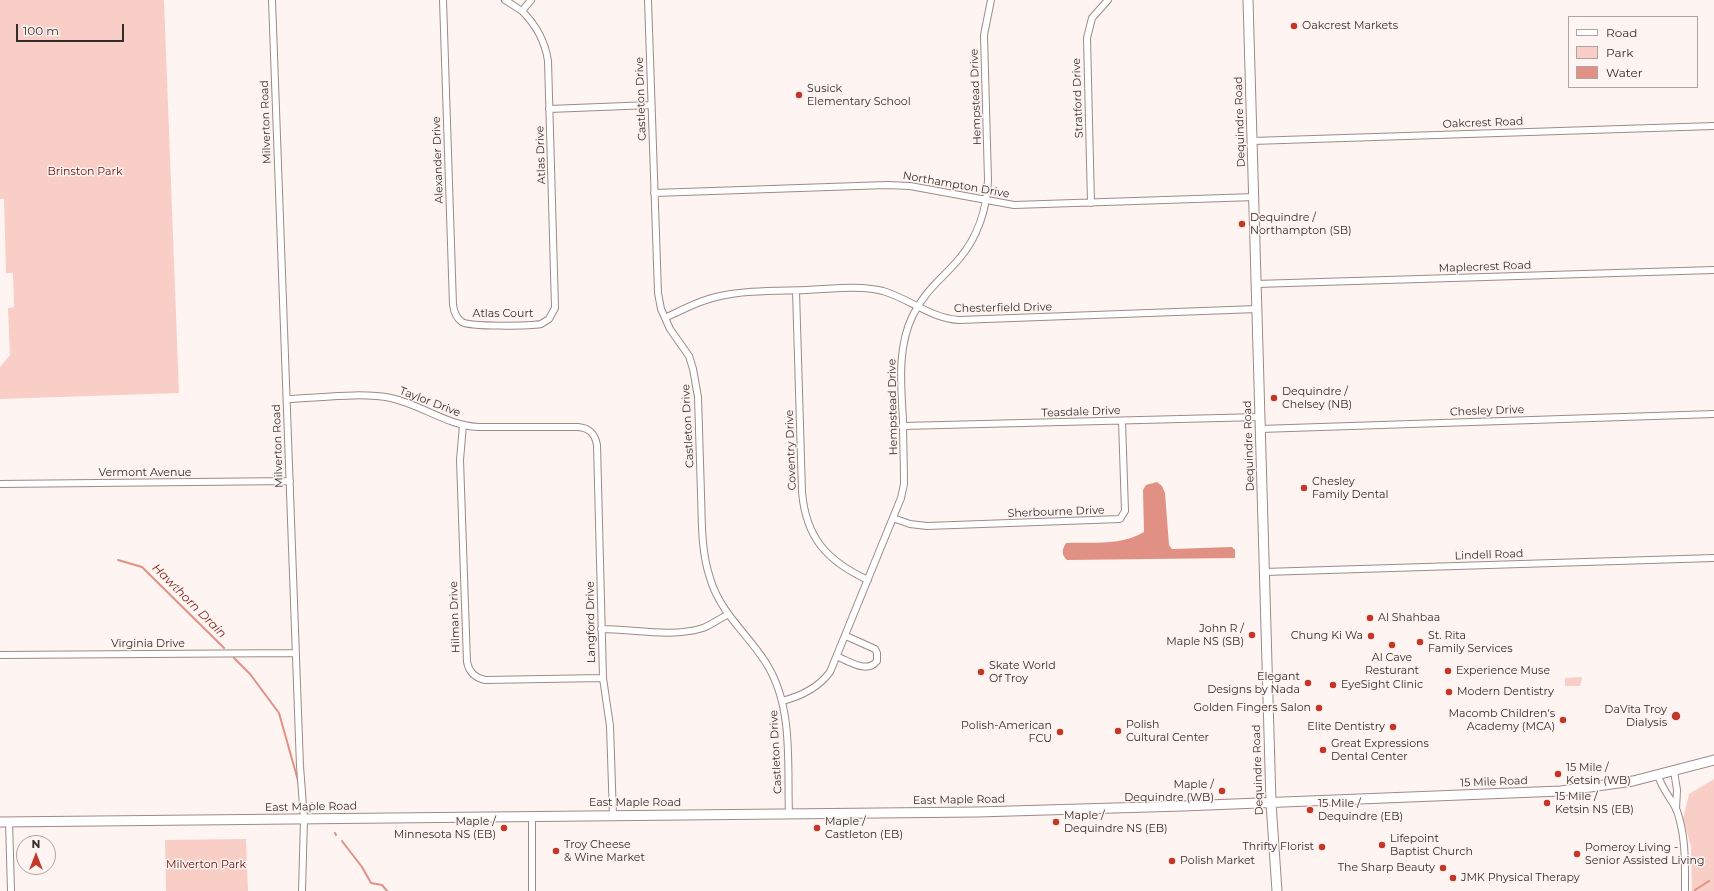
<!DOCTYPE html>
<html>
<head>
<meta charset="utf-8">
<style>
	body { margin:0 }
	#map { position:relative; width:1714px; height:891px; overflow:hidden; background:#fef4f2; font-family:Montserrat,sans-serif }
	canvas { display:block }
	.legend { position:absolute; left:1568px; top:16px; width:130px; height:72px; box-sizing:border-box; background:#fef4f2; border:1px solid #aea4a2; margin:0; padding:5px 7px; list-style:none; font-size:12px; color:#352c2b }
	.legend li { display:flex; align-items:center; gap:8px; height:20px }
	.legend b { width:20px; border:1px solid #aea4a2 }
	.north { position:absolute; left:16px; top:835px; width:40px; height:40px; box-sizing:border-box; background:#fef4f2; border:1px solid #aea4a2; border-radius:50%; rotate:0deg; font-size:11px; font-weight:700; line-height:16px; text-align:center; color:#352c2b }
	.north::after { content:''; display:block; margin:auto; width:14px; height:18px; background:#c33628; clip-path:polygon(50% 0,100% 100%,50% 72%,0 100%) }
	.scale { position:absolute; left:16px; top:24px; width:108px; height:18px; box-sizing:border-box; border:2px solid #352c2b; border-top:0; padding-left:5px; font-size:12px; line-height:14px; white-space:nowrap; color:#352c2b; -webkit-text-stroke:3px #fef4f2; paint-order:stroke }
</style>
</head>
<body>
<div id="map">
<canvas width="1714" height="891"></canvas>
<ul class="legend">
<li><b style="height:5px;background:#fff"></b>Road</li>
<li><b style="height:11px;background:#f9cec7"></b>Park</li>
<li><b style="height:11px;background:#e19184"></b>Water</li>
</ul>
<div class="north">N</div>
<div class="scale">100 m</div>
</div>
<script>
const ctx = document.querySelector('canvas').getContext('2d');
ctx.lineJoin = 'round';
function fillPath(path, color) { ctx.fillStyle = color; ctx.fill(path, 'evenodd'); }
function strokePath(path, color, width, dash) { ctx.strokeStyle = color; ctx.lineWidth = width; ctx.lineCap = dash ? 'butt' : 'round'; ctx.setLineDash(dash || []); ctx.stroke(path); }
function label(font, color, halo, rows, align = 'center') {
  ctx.font = font + ' Montserrat,sans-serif'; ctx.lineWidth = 3; ctx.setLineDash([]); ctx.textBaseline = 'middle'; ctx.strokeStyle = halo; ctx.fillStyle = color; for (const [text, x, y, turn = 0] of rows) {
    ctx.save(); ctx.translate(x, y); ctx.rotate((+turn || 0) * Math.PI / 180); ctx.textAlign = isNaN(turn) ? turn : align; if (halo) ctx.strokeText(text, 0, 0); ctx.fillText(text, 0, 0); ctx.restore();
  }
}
fillPath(new Path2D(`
	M0 0H164L179 393 0 399V367L10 355 8 308 14 307 13 273H6L4 199H0Z
	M1582 677 1580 686H1565V678Z
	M1714 779V891H1692L1691 846 1683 819 1689 794Z
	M246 839 248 891H166L165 840Z`), '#f9cec7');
fillPath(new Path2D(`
	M1157 482 1162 486 1165 493 1169 545 1172 549 1232 547 1235 550V558L1067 560C1061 555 1062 549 1066 543 1092 542 1121 546 1144 532L1143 490 1146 485Z`), '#e19184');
strokePath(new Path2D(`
	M118 560 142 567 224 648
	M234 658 250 674 279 713 299 784
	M312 803V804
	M335 833 336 835
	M342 841 362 867 371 883 382 885 387 891
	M1695 890 1709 881`), '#e19184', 2);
const street = new Path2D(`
	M272 0 300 766 304 819 302 891
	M443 0 453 305C454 312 456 318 462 322 470 327 529 326 541 324L549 319 555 308 548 61C545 40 536 25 522 11L531 0
	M505 0 522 11
	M648 0 658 293 661 309 670 329 689 356 693 369 698 397C699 430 700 462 701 494 702 523 701 551 710 578 720 613 748 634 766 663 794 707 787 765 789 814
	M549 109 651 105
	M1252 141 1714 126
	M654 193 887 185 910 186 1014 205 1255 197
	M1091 203 1087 38 1092 18 1108 0
	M1256 284 1714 270
	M796 291 802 492C806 538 827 561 868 580
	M665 318C682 310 698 301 716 297 745 290 777 291 807 290 831 289 859 285 883 291 910 299 930 318 959 320L1257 309
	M287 399C318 398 361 392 391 398 422 405 446 425 478 427H578C590 428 595 434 597 445L603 678 610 726 613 816
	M463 425 460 460 467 662C469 672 475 678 485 680L603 678
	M903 426 1260 417
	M1260 429 1714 414
	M0 484 290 481
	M893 518 910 524 927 526 1120 519 1125 511 1122 421
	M1264 572 1714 558
	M601 629C633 629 672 638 703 628 711 625 719 619 727 615
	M0 655 296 653
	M838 657C849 661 867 674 877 661V653L875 649 846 636
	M782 701C802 696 818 688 830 672L901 498 904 484C904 462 903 441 903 420 901 385 897 347 913 315 926 289 942 279 959 259 978 237 987 208 988 180L984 35 991 0
	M1674 771 1677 790 1676 809
	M1658 775C1662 790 1672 799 1677 811 1686 837 1685 864 1685 891
	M532 816V891
	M9 821 11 891`);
const secondary = new Path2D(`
	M1248 0 1271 803 1277 891
	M0 822 977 812 1183 806 1561 791 1633 781 1714 760`);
strokePath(street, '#9f8a86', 8);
strokePath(secondary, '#9f8a86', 11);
strokePath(street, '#fff', 6);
strokePath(secondary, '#fff', 9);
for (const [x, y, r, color] of [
	[1294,26,4,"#c33628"],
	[799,95,4,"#c33628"],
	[1242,224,4,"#c33628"],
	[1274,398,4,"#c33628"],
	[1304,488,4,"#c33628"],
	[1370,618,4,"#c33628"],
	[1252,635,4,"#c33628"],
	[1371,636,4,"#c33628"],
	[1420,642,4,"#c33628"],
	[1392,645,4,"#c33628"],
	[1448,671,4,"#c33628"],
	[981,672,4,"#c33628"],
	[1308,683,4,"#c33628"],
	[1333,685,4,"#c33628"],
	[1449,692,4,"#c33628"],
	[1319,708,4,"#c33628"],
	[1676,716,5,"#c33628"],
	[1563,720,4,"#c33628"],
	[1393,727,4,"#c33628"],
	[1118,731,4,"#c33628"],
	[1060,732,4,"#c33628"],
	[1323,750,4,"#c33628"],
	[1558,774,4,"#c33628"],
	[1222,791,4,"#c33628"],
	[1547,803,4,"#c33628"],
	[1310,810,4,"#c33628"],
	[1056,822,4,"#c33628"],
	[504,828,4,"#c33628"],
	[817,828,4,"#c33628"],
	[1382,845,4,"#c33628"],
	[1322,847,4,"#c33628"],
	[556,851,4,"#c33628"],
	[1577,854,4,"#c33628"],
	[1172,861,4,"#c33628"],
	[1443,868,4,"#c33628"],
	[1453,878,4,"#c33628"]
]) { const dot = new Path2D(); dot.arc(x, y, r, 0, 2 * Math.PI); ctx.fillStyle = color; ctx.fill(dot); strokePath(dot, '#fef4f2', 1.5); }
label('11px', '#352c2b', '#fef4f2', [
	["Oakcrest Markets",1302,26],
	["Susick",807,89],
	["Elementary School",807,102],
	["Dequindre /",1250,218],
	["Northampton (SB)",1250,231],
	["Dequindre /",1282,392],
	["Chelsey (NB)",1282,405],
	["Chesley",1312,482],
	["Family Dental",1312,495],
	["Al Shahbaa",1378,618],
	["John R /",1244,629,"right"],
	["Maple NS (SB)",1244,642,"right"],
	["Chung Ki Wa",1363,636,"right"],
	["St. Rita",1428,636],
	["Family Services",1428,649],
	["Al Cave",1392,658,"center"],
	["Resturant",1392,671,"center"],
	["Skate World",989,666],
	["Of Troy",989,679],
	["Experience Muse",1456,671],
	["Elegant",1300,677,"right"],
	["Designs by Nada",1300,690,"right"],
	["EyeSight Clinic",1341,685],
	["Modern Dentistry",1457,692],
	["Golden Fingers Salon",1311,708,"right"],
	["DaVita Troy",1667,710,"right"],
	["Dialysis",1667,723,"right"],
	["Macomb Children's",1555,714,"right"],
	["Academy (MCA)",1555,727,"right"],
	["Polish",1126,725],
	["Cultural Center",1126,738],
	["Polish-American",1052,726,"right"],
	["FCU",1052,739,"right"],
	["Elite Dentistry",1385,727,"right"],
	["Great Expressions",1331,744],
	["Dental Center",1331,757],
	["15 Mile /",1566,768],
	["Ketsin (WB)",1566,781],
	["Maple /",1214,785,"right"],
	["Dequindre (WB)",1214,798,"right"],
	["15 Mile /",1555,797],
	["Ketsin NS (EB)",1555,810],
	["15 Mile /",1318,804],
	["Dequindre (EB)",1318,817],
	["Maple /",1064,816],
	["Dequindre NS (EB)",1064,829],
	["Maple /",496,822,"right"],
	["Minnesota NS (EB)",496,835,"right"],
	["Maple /",825,822],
	["Castleton (EB)",825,835],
	["Lifepoint",1390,839],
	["Baptist Church",1390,852],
	["Troy Cheese",564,845],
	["& Wine Market",564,858],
	["Thrifty Florist",1314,847,"right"],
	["Pomeroy Living -",1585,848],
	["Senior Assisted Living",1585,861],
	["Polish Market",1180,861],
	["The Sharp Beauty",1435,868,"right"],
	["JMK Physical Therapy",1461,878]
], 'left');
label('11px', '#352c2b', '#fef4f2', [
	["Hempstead Drive",976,97,-92],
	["Stratford Drive",1078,98,-92],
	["Castleton Drive",641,99,-92],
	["Milverton Road",266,122,-92],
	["Dequindre Road",1240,122,-92],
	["Oakcrest Road",1483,123,-2],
	["Atlas Drive",541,155,-92],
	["Alexander Drive",438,160,-92],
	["Northampton Drive",956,185,10],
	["Maplecrest Road",1485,267,-2],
	["Chesterfield Drive",1003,308,-1],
	["Atlas Court",503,314],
	["Taylor Drive",430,402,21],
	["Hempstead Drive",893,407,-91],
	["Chesley Drive",1487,411,-2],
	["Teasdale Drive",1081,412,-2],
	["Castleton Drive",688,426,-93],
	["Milverton Road",278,446,-92],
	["Dequindre Road",1249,446,-92],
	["Coventry Drive",791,450,-92],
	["Vermont Avenue",145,473],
	["Sherbourne Drive",1056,512,-2],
	["Lindell Road",1489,555,-2],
	["Hilman Drive",455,617,-92],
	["Langford Drive",591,622,-91],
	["Virginia Drive",148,644],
	["Castleton Drive",776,752,-93],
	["Dequindre Road",1258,770,-92],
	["15 Mile Road",1494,782,-2],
	["East Maple Road",959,800,-1],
	["East Maple Road",635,803],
	["East Maple Road",311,807,-1]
]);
label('11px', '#6b0a05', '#fef4f2', [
	["Brinston Park",85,172],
	["Milverton Park",206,865]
]);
label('italic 12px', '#85281e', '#fef4f2', [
	["Hawthorn Drain",189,601,45]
]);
</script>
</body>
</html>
